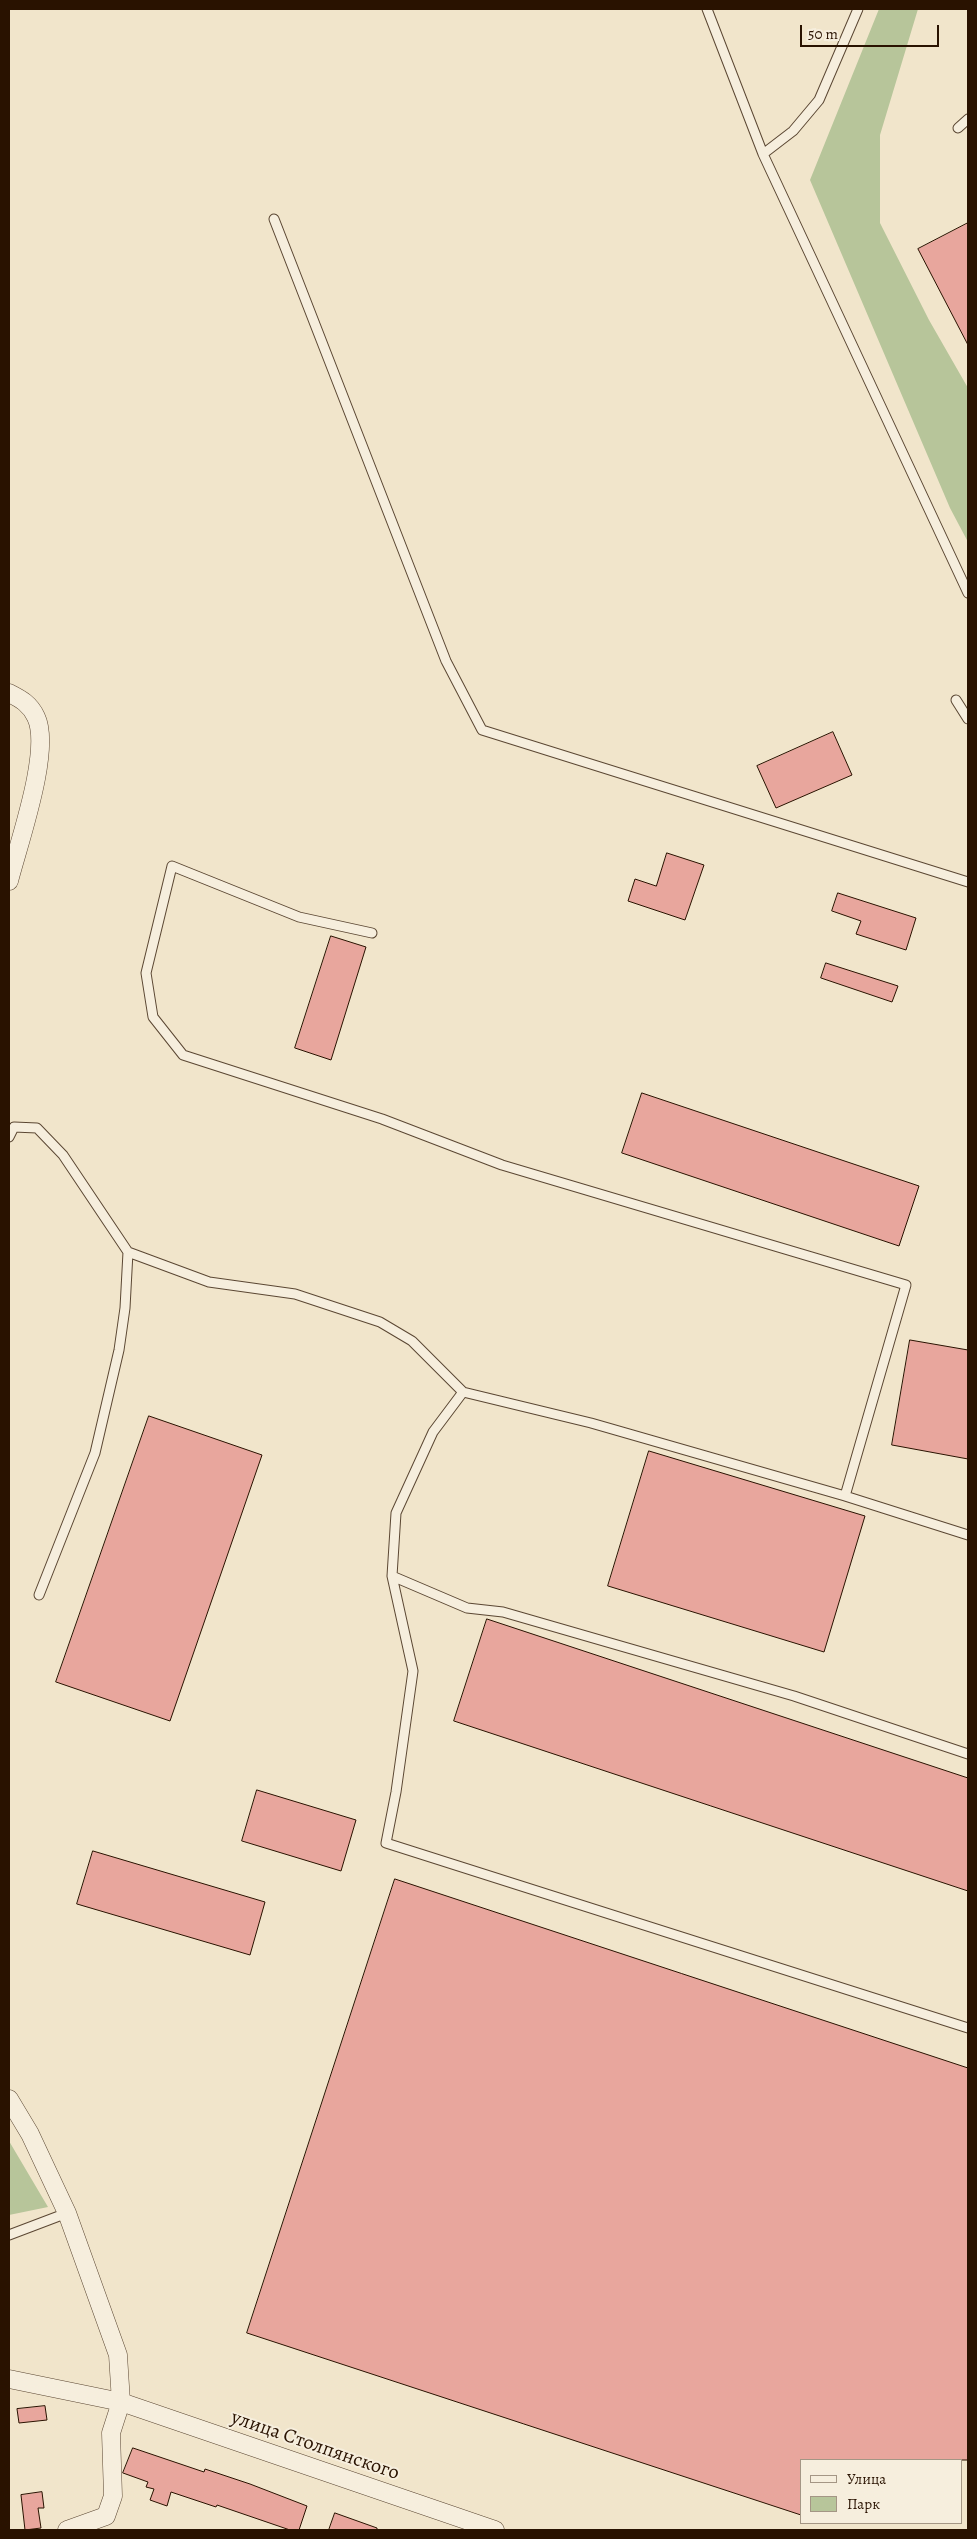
<!DOCTYPE html>
<html>
<head>
<meta charset="utf-8">
<style>
	body { margin:0 }
	#map { position:relative; width:977px; height:2539px; overflow:hidden; background:#f1e5cb; font-family:Alegreya,serif }
	canvas { display:block }
	.frame { position:absolute; inset:0; border:10px solid #291200; pointer-events:none }
	.legend { position:absolute; left:800px; top:2459px; width:162px; height:65px; box-sizing:border-box; background:#f6eedd; border:1px solid #a49685; margin:0; padding:6px 9px; list-style:none; font-size:15px; color:#291200 }
	.legend li { display:flex; align-items:center; gap:10px; height:25px }
	.legend b { width:25px; border:1px solid #a49685 }
	.scale { position:absolute; left:800px; top:25px; width:139px; height:22px; box-sizing:border-box; border:2px solid #291200; border-top:0; padding-left:6px; font-size:15px; line-height:18px; white-space:nowrap; color:#291200; -webkit-text-stroke:4px #f6eedd; paint-order:stroke }
</style>
</head>
<body>
<div id="map">
<canvas width="977" height="2539"></canvas>
<div class="frame"></div>
<ul class="legend">
<li><b style="height:6px;background:#f6eedd"></b>Улица</li>
<li><b style="height:14px;background:#b7c59a"></b>Парк</li>
</ul>
<div class="scale">50 m</div>
</div>
<script>
const ctx = document.querySelector('canvas').getContext('2d');
ctx.lineJoin = 'round';
function fillPath(path, color) { ctx.fillStyle = color; ctx.fill(path, 'evenodd'); }
function strokePath(path, color, width, dash) { ctx.strokeStyle = color; ctx.lineWidth = width; ctx.lineCap = dash ? 'butt' : 'round'; ctx.setLineDash(dash || []); ctx.stroke(path); }
function label(font, color, halo, rows, align = 'center') {
  ctx.font = font + ' Alegreya,serif'; ctx.lineWidth = 4; ctx.setLineDash([]); ctx.textBaseline = 'middle'; ctx.strokeStyle = halo; ctx.fillStyle = color; for (const [text, x, y, turn = 0] of rows) {
    ctx.save(); ctx.translate(x, y); ctx.rotate((+turn || 0) * Math.PI / 180); ctx.textAlign = isNaN(turn) ? turn : align; if (halo) ctx.strokeText(text, 0, 0); ctx.fillText(text, 0, 0); ctx.restore();
  }
}
fillPath(new Path2D(`
	M879 9H918L880 135V223L929 320 968 388V542L950 508 810 180Z
	M9 2141 48 2207 9 2215Z`), '#b7c59a');
const building = new Path2D(`
	M968 223V345L918 249Z
	M833 732 852 775 776 808 757 766Z
	M667 853 704 865 685 920 628 901 635 879 656 886Z
	M838 893 916 918 906 950 856 934 861 921 832 911Z
	M331 936 366 947 331 1060 295 1048Z
	M826 963 898 986 892 1002 821 978Z
	M642 1093 919 1186 899 1246 622 1153Z
	M910 1340 968 1350V1459L892 1445Z
	M149 1416 262 1455 170 1721 56 1682Z
	M649 1451 865 1516 824 1652 608 1586Z
	M487 1619 968 1778V1891L454 1721Z
	M257 1790 356 1820 341 1871 242 1841Z
	M93 1851 265 1902 250 1955 77 1904Z
	M395 1879 968 2068V2460H801V2515L247 2333Z
	M45 2406 47 2420 19 2423 17 2409Z
	M133 2448 204 2472 205 2469 250 2484 307 2506 299 2530H290L217 2505 216 2507 171 2492 167 2506 150 2500 154 2489 146 2487 148 2482 123 2473Z
	M42 2492 44 2508H38L41 2528 25 2530 21 2495Z
	M335 2513 377 2528V2530H329Z`);
fillPath(building, '#e8a69d');
strokePath(building, '#291200', 1);
const lane = new Path2D(`
	M707 9 763 154 968 593
	M958 128 968 119
	M763 154 793 131 819 100 858 9
	M274 219 446 661 482 730 968 882
	M956 700 968 719
	M372 933 299 917 172 866 146 973 153 1017 183 1055 382 1119 502 1165 906 1285 845 1496 968 1535
	M9 1137 14 1127 37 1128 63 1155 128 1252 209 1282 295 1294 380 1322 412 1341 463 1392
	M845 1496 591 1423 463 1392 433 1432 396 1513 392 1576 413 1671 396 1792 386 1843 968 2028
	M392 1576 467 1608 503 1612 794 1696 968 1754
	M39 1595 95 1453 119 1350 125 1308 128 1252
	M9 2235 67 2213`);
const street = new Path2D(`
	M9 693C21 699 30 704 36 717 52 750 18 845 9 881
	M9 2099 30 2134 67 2213 118 2355 121 2402 111 2433 113 2496 106 2516 67 2530
	M9 2379 121 2402 495 2530`);
strokePath(lane, '#5b4733', 11);
strokePath(street, '#5b4733', 19);
strokePath(lane, '#f6eedd', 9);
strokePath(street, '#f6eedd', 18);
label('20px', '#291200', '#f6eedd', [
	["улица Столпянского",315,2446,19]
]);
</script>
</body>
</html>
